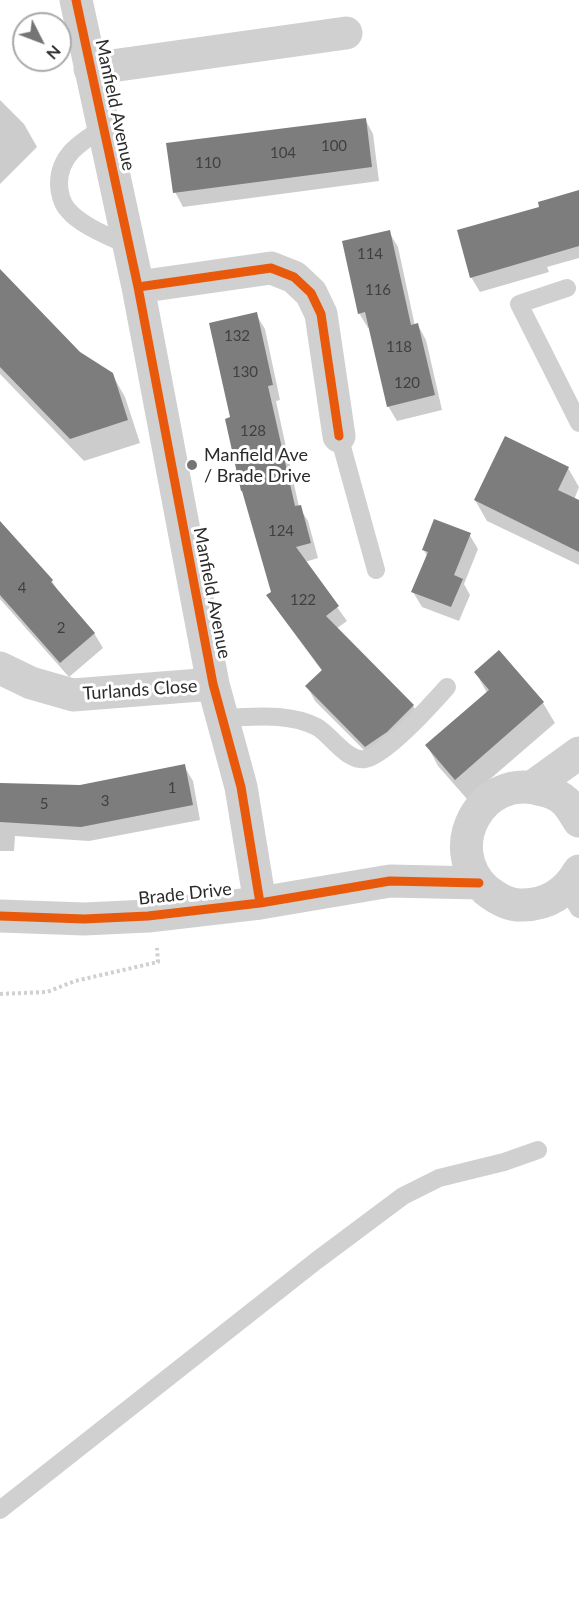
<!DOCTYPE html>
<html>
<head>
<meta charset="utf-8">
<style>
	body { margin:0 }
	#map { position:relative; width:579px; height:1609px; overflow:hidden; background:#fff; font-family:Lato,sans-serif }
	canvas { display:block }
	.north { position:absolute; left:12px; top:12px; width:60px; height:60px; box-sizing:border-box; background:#fff; border:2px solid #aaa; border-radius:50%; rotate:132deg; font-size:16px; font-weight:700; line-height:24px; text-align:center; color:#2b2b2b }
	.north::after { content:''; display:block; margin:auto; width:21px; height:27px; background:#757575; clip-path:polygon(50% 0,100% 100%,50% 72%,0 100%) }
</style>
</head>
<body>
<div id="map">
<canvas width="579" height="1609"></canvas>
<div class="north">N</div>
</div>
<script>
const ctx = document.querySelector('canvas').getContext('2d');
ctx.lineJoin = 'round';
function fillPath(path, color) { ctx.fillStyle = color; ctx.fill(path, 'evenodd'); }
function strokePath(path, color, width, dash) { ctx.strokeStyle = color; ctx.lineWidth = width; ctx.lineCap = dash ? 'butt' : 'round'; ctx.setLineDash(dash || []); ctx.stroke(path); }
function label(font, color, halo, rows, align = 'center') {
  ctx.font = font + ' Lato,sans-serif'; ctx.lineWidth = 6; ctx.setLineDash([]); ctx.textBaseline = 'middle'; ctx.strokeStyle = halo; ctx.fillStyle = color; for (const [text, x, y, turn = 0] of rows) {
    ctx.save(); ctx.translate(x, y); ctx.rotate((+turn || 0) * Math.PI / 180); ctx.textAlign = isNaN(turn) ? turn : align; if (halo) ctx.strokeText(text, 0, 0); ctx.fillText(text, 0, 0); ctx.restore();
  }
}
fillPath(new Path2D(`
	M0 100 24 124 37 147 0 184Z
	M365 119 373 134 379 181 183 207 175 192Z
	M579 191V258L547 267 549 272 480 292 471 277 541 208Z
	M389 232 398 247 415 326 418 325 426 340 442 410 397 421 388 406 370 327 368 328 359 313Z
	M0 271 79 353 112 374 125 397 140 443 84 461 0 374Z
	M256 314 265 329 280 400 276 401 299 507 308 521 318 558 305 562 347 621 336 629 413 706 422 720 375 761 315 701 307 686 322 671 277 610 268 595 272 592 231 419Z
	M568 468 579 487 574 500 579 502V565L487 521 475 500Z
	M0 523 52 581 58 591 94 633 103 648 69 677 0 599Z
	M469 534 478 549 464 584 470 595 459 621 422 607 413 592 427 556 424 550Z
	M476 673 543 703 555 723 467 799 438 766 427 745 487 693Z
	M184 766 193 781 200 820 89 841 15 836 14 851H0V785L80 786Z`), '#0003');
fillPath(new Path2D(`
	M366 118 372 167 173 193 166 143Z
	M579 190V246L470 278 457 230 539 207 538 202Z
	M390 230 411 325 418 323 435 395 387 407 365 312 358 314 342 241Z
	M0 269 80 352 113 373 128 420 70 439 0 367Z
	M257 312 273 385 268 386 295 506 301 505 311 543 296 547 339 606 326 616 414 705 387 732 365 747 305 686 322 670 266 595 271 592 242 491H241L225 419 230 417 209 323Z
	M505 436 569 467 558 490 579 500V552L474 500Z
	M434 519 471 533 454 575 463 579 451 607 411 592 428 552 422 550Z
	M0 521 53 580 51 582 95 633 60 663 0 595Z
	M499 650 544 702 455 780 425 745 489 690 474 672Z
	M185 764 193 805 81 827 0 822V783L80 785Z`), '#7d7d7d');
strokePath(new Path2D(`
	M0 994 47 992 75 981 158 962 157 948`), '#d0d0d0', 4, [3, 3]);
strokePath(new Path2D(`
	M103 128C81 142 59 155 59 184 59 192 62 204 68 210 81 226 111 237 129 246
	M567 288 519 304 579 423
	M339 436 376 570
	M222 718C254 717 288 712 317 727 331 735 347 762 365 759 386 755 432 704 447 687
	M566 888 579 909
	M0 1510 316 1261 403 1196 439 1178 504 1162 538 1150`), '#d0d0d0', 18);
strokePath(new Path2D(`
	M76 0 138 287 213 684 241 787 260 903
	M90 69 346 33
	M138 287 271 268 294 277 311 293 321 314 339 436
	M0 668 31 683 73 695 213 684
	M532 787 579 753
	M579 821C575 815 571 807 566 802 560 796 551 792 542 790 482 771 440 848 486 890 496 898 510 906 523 905 548 905 567 892 579 871
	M0 916 84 919 148 916 260 903 390 881 479 883`), '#d0d0d0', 33);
strokePath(new Path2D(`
	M76 0 138 287 213 684 241 787 260 903
	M138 287 271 268 294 277 311 293 321 314 339 436
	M0 916 84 919 148 916 260 903 390 881 479 883`), '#e8590c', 9);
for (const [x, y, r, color] of [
	[192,465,6,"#757575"]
]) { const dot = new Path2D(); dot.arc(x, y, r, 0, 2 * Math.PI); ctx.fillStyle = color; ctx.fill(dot); strokePath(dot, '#fff', 2); }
label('15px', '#404040', null, [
	["100",334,146],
	["104",283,153],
	["110",208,163],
	["114",370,254],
	["116",378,290],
	["132",237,336],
	["118",399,347],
	["130",245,372],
	["120",407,383],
	["128",253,431],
	["124",281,531],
	["4",22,588],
	["122",303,600],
	["2",61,628],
	["1",172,788],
	["3",105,801],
	["5",44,804]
]);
label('18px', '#2b2b2b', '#fff', [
	["Manfield Avenue",115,105,78],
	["Manfield Avenue",212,593,79],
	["Turlands Close",140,690,-4],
	["Brade Drive",185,894,-6]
]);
label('18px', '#2b2b2b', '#fff', [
	["Manfield Ave",204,455],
	["/ Brade Drive",204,476]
], 'left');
</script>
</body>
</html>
